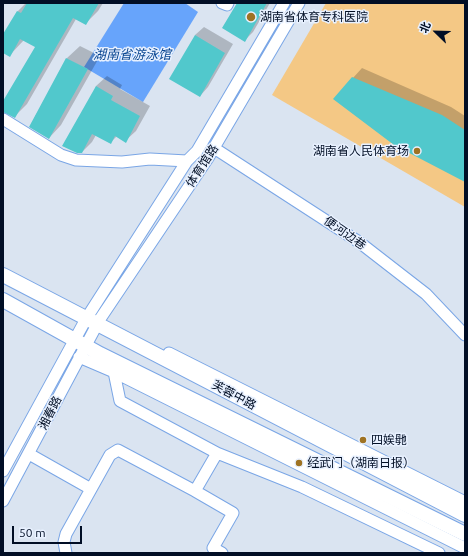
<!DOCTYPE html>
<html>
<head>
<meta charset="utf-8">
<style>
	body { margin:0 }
	#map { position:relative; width:468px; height:556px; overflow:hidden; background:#dae4f1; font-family:Ubuntu,"Noto Sans SC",sans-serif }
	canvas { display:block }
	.frame { position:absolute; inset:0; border:4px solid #010e25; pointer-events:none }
	.north { position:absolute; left:416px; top:12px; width:40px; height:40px; -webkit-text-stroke:3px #e8f1ff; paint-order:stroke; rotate:293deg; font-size:11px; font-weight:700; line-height:16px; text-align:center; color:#010e25 }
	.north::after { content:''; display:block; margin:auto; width:14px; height:18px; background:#010e25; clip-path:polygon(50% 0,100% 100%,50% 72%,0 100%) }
	.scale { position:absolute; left:12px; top:526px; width:70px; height:18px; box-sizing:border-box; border:2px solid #010e25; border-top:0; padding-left:5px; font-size:12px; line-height:14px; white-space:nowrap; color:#010e25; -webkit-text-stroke:3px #e8f1ff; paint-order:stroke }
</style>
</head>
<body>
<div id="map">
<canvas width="468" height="556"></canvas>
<div class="frame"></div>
<div class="north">北</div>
<div class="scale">50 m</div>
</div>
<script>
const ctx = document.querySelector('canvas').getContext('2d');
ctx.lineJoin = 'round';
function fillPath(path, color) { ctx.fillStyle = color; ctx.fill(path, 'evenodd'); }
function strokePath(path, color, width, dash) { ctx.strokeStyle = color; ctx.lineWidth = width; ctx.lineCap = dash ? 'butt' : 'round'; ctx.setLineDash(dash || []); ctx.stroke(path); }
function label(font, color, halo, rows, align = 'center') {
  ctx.font = font + ' Ubuntu,"Noto Sans SC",sans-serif'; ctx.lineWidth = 3; ctx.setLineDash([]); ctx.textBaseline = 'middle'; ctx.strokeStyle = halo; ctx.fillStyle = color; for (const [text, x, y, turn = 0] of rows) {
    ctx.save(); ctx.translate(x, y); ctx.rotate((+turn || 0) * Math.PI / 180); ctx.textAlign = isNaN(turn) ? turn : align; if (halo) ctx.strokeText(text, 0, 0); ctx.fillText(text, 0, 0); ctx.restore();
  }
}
fillPath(new Path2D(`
	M326 3H465V207L272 95Z`), '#f4c885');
fillPath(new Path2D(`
	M124 3H185L198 12 143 102 84 67Z`), '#67a4fb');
fillPath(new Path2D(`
	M26 3H103L98 11 85 24 76 19 27 104 14 117 3 111V103L36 47 24 40 9 56 3 52V36L18 11Z
	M238 3H270L253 32 245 40Z
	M204 27 233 44 208 87 200 96 195 35Z
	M80 46 100 56 61 125 49 138 30 126 67 58Z
	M362 68 451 107 465 116V181L394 144 334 99Z
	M107 76 122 85 120 89 150 106 136 131 125 141 117 136 110 143 96 135 92 142 82 152 96 86Z`), '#0003');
fillPath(new Path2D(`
	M27 3H99L86 25 73 18 15 118 3 112V101L35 47 20 39 10 57 3 53V34L17 11 21 13Z
	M237 3H267L245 42 222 28Z
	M195 35 225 53 200 97 169 79Z
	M66 58 88 69 49 139 29 127Z
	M352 77 442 115 465 130V182L394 145 333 99Z
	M96 86 113 96 111 100 140 116 126 143 115 136 111 144 92 134 82 153H77L62 146Z`), '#51c8cc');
const minor = new Path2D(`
	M222 3 227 5 228 3
	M3 119 61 155 76 160 122 162 150 159 187 161
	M214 148 359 242 426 294 465 335
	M169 353 465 502
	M79 357 114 372 465 548
	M114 372 120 401 217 453 302 487 439 553
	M29 454 91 489
	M3 471 86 319 187 161 197 151 284 3
	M195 491 217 453
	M3 501 100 319 208 158 299 3
	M66 553 64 542 66 534 110 455 118 450 195 491 233 513 213 548 222 553`);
const major = new Path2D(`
	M3 275 465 515
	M3 300 100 354 465 534`);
strokePath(minor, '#7aa6e6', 13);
strokePath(major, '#7aa6e6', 16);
strokePath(minor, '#fff', 11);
strokePath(major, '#fff', 14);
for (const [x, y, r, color] of [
	[251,17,5,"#9f7323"],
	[417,151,4,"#9f7323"],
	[363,440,4,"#9f7323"],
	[299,463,4,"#9f7323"]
]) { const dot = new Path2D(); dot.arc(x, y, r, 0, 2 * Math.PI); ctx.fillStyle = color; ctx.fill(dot); strokePath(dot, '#e8f1ff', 1.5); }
label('12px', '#010e25', '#e8f1ff', [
	["湖南省体育专科医院",260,17],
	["湖南省人民体育场",409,151,"right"],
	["四娭毑",371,440],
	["经武门（湖南日报）",307,463]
], 'left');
label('12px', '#010e25', '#e8f1ff', [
	["体育馆路",202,166,-57],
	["便河边巷",345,233,35],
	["芙蓉中路",234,395,28],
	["湘春路",50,413,-63]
]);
label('italic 13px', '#084591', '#e8f1ff', [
	["湖南省游泳馆",132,55]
]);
</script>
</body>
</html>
